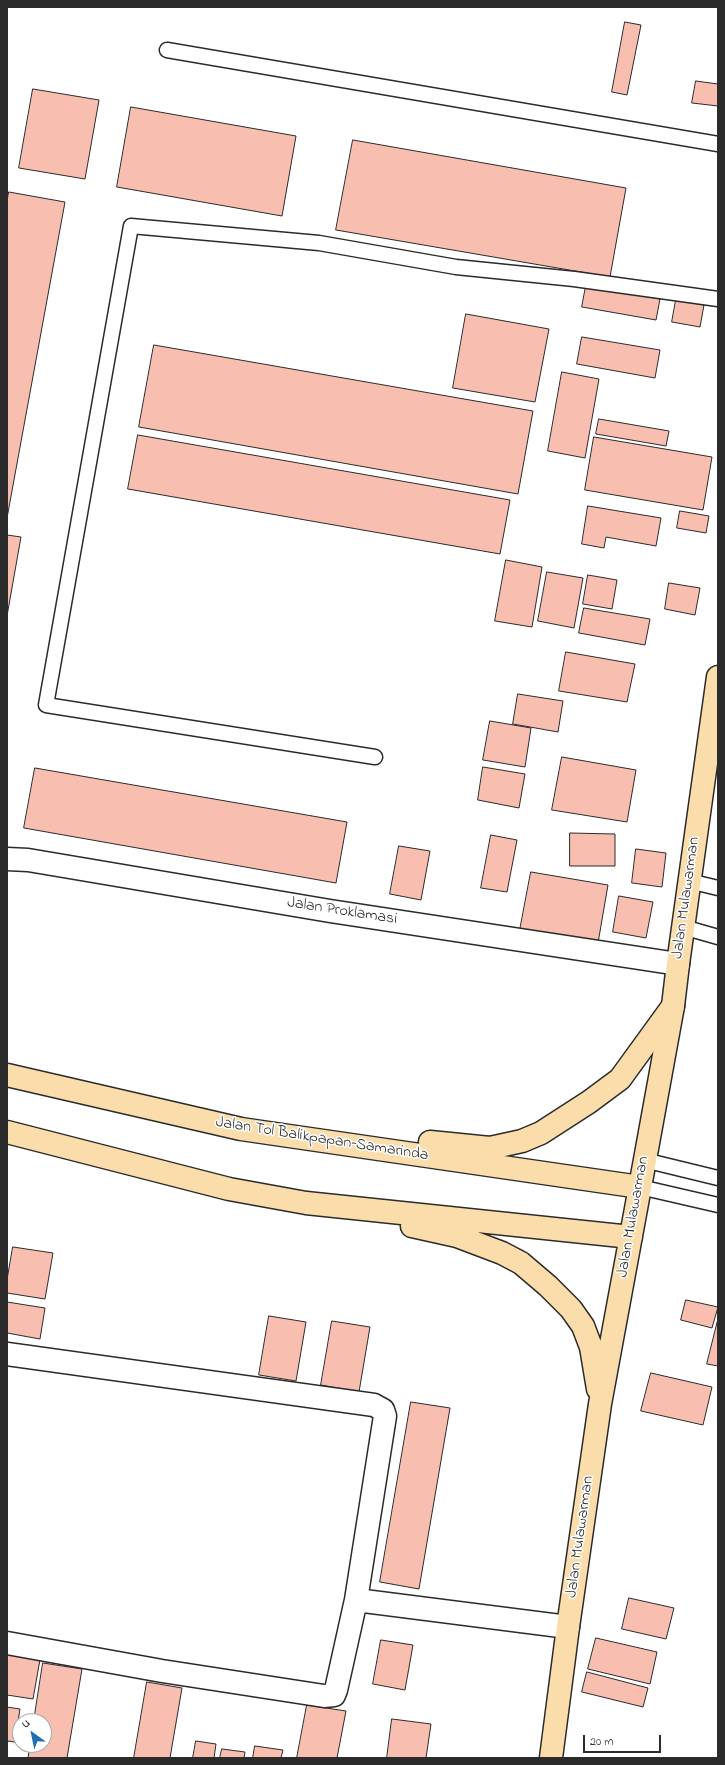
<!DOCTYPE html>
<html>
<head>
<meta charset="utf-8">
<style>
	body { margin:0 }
	#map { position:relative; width:725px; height:1765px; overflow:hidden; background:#fff; font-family:"Indie Flower",sans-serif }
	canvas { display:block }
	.frame { position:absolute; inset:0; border:8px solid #2b2b2b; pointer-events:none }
	.north { position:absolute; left:12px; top:1713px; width:40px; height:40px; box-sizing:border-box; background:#fff; border:1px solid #aaa; border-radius:50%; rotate:327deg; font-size:11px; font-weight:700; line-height:16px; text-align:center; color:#2b2b2b }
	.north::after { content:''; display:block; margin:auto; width:14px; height:18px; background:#1f6fb2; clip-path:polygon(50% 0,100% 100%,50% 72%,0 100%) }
	.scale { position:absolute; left:583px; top:1735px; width:78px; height:18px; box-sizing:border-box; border:2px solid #2b2b2b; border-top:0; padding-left:5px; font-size:12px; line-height:14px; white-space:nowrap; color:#2b2b2b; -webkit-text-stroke:3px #fff; paint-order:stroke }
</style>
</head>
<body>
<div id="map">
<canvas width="725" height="1765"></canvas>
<div class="frame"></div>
<div class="north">U</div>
<div class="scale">20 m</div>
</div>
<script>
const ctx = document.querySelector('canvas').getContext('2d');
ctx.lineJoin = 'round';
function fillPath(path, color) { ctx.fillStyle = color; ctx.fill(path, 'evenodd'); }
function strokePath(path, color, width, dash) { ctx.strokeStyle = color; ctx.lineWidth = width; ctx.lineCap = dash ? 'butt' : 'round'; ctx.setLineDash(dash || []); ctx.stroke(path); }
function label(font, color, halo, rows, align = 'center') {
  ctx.font = font + ' "Indie Flower",sans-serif'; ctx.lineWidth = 3; ctx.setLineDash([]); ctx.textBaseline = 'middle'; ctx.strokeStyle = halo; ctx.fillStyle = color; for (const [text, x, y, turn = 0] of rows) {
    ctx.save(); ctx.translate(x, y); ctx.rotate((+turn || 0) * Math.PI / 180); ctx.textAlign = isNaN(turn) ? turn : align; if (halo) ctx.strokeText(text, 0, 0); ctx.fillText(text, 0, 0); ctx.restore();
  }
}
const building = new Path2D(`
	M625 22 641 25 627 95 612 92Z
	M696 81 718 84V106L692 103Z
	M33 89 99 100 85 179 19 168Z
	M131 107 296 136 282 216 117 187Z
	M353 140 626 188 610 277 336 230Z
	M9 192 65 202 7 518V201Z
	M586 286 660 299 656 320 582 307Z
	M676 300 704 305 700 327 672 322Z
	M466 314 549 329 535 402 453 388Z
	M582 337 660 350 655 378 577 364Z
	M154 345 533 411 518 494 139 427Z
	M562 372 599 379 585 458 548 451Z
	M599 419 669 431 666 446 596 434Z
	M138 435 510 500 500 554 128 489Z
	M594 437 712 457 703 510 585 490Z
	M588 506 661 518 656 546 606 537 604 548 582 544Z
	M680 511 709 516 706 533 677 528Z
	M7 535 21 537 7 616Z
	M506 560 542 567 532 627 495 621Z
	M547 572 583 578 574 628 538 621Z
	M588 575 617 580 612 609 583 604Z
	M669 583 700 588 695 615 665 609Z
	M584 608 650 619 645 645 579 633Z
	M566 652 635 664 627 702 559 691Z
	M518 694 563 701 558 732 513 724Z
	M490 721 531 728 525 767 483 760Z
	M562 757 636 770 627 822 552 810Z
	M483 767 525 774 519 808 478 800Z
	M35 768 347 822 336 883 24 828Z
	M570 833 615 834V866H570Z
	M491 835 517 840 507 892 481 888Z
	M399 846 430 851 421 900 390 894Z
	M636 849 666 853 662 887 632 883Z
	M531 872 608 885 598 943 520 930Z
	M619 896 653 902 646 938 613 932Z
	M13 1247 53 1253 45 1299 7 1293V1280Z
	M686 1300 718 1307 712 1328 681 1320Z
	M7 1302 45 1308 40 1339 7 1333Z
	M269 1316 306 1322 296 1381 259 1375Z
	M718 1319V1366L707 1364Z
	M332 1321 370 1327 359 1392 321 1385Z
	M651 1373 712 1387 703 1425 641 1411Z
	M411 1402 450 1408 419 1589 380 1582Z
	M629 1598 674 1608 666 1639 622 1629Z
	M596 1638 657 1652 650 1684 588 1669Z
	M381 1640 413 1645 405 1690 373 1684Z
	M7 1648 41 1654 33 1699 7 1695Z
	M43 1663 82 1669 67 1758H28L30 1745H44V1721H34Z
	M587 1672 648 1688 643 1707 582 1692Z
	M147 1682 182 1688 170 1758H134Z
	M307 1705 346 1711 337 1758H297Z
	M7 1707 20 1709 18 1722H20V1743L8 1741 7 1744Z
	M392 1719 431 1724 426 1758H387Z
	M196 1741 216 1744 214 1758H193Z
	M255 1746 283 1750 281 1758H253Z
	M222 1749 245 1752 244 1758H220Z`);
fillPath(building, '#f8beaf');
strokePath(building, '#2b2b2b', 1);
const lane = new Path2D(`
	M167 50 718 144
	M375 757 46 705 131 226 319 243 456 267 574 279 718 299
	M689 881 718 888
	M683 927 718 937
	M644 1160 718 1178
	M640 1187 718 1205`);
const street = new Path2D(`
	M7 859 28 860 330 911 678 964
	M7 1354 374 1405 383 1410 385 1416 356 1600 336 1690 334 1695 324 1696 162 1671 7 1643
	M356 1600 568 1627`);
const primary = new Path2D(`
	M640 1187 673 1006 678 964 718 677`);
const highway = new Path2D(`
	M7 1075 241 1129 640 1187 600 1404 568 1627 551 1758
	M7 1132 229 1189 306 1203 631 1237
	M430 1142 490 1148 522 1141 541 1133 589 1102 620 1079 673 1006
	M412 1226 457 1236 502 1253 521 1263 548 1286 571 1309 583 1326 591 1347 598 1389`);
strokePath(lane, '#2b2b2b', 17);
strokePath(street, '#2b2b2b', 25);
strokePath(primary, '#2b2b2b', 25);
strokePath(highway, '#2b2b2b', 25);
strokePath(lane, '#fff', 14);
strokePath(street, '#fff', 22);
strokePath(primary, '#faddab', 22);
strokePath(highway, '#faddab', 22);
label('16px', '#2b2b2b', '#fff', [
	["Jalan Mulawarman",687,898,-82],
	["Jalan Proklamasi",342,912,9],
	["Jalan Tol Balikpapan–Samarinda",322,1140,9],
	["Jalan Mulawarman",634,1217,-80],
	["Jalan Mulawarman",581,1537,-82]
]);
</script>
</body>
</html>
